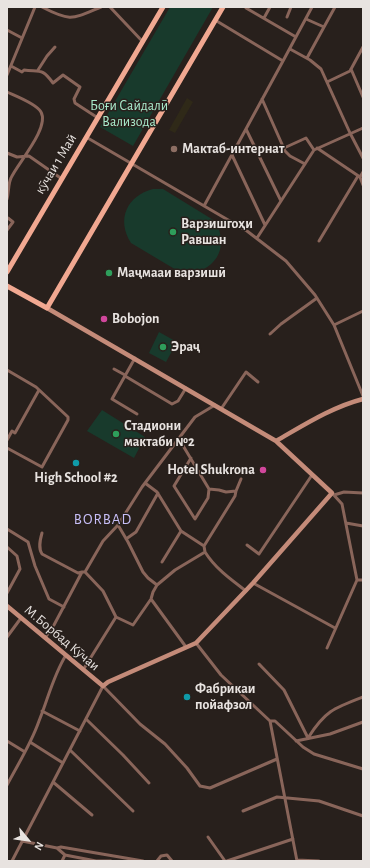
<!DOCTYPE html>
<html>
<head>
<meta charset="utf-8">
<style>
	body { margin:0 }
	#map { position:relative; width:370px; height:868px; overflow:hidden; background:#28201c; font-family:"Alegreya Sans",sans-serif }
	canvas { display:block }
	.frame { position:absolute; inset:0; border:8px solid #e8e3e0; pointer-events:none }
	.north { position:absolute; left:8px; top:820px; width:40px; height:40px; -webkit-text-stroke:3px #28201c; paint-order:stroke; rotate:119deg; font-size:11px; font-weight:700; line-height:16px; text-align:center; color:#e8e3e0 }
	.north::after { content:''; display:block; margin:auto; width:14px; height:18px; background:#e8e3e0; clip-path:polygon(50% 0,100% 100%,50% 72%,0 100%) }
</style>
</head>
<body>
<div id="map">
<canvas width="370" height="868"></canvas>
<div class="frame"></div>
<div class="north">N</div>
</div>
<script>
const ctx = document.querySelector('canvas').getContext('2d');
ctx.lineJoin = 'round';
function fillPath(path, color) { ctx.fillStyle = color; ctx.fill(path, 'evenodd'); }
function strokePath(path, color, width, dash) { ctx.strokeStyle = color; ctx.lineWidth = width; ctx.lineCap = dash ? 'butt' : 'round'; ctx.setLineDash(dash || []); ctx.stroke(path); }
function label(font, color, halo, rows, align = 'center') {
  ctx.font = font + ' "Alegreya Sans",sans-serif'; ctx.lineWidth = 3; ctx.setLineDash([]); ctx.textBaseline = 'middle'; ctx.strokeStyle = halo; ctx.fillStyle = color; for (const [text, x, y, turn = 0] of rows) {
    ctx.save(); ctx.translate(x, y); ctx.rotate((+turn || 0) * Math.PI / 180); ctx.textAlign = isNaN(turn) ? turn : align; if (halo) ctx.strokeText(text, 0, 0); ctx.fillText(text, 0, 0); ctx.restore();
  }
}
fillPath(new Path2D(`
	M187 98 193 102 175 133 169 130Z`), '#2f2918');
fillPath(new Path2D(`
	M170 7H213L133 146 100 127Z
	M153 189H163L215 221C231 249 214 273 183 274L131 243C116 219 127 196 153 189Z
	M159 332 177 342 166 362 149 353Z
	M102 410 145 437 134 458 87 431Z`), '#183a2c');
strokePath(new Path2D(`
	M42 7C71 22 72 19 101 7
	M110 7 143 42
	M246 8 296 37
	M287 17 291 7
	M264 18 270 7
	M306 19 324 27 307 58
	M324 27 335 7
	M7 30 22 38
	M290 49 310 60 321 69 350 133 363 158
	M283 61 312 7
	M11 66 22 72 24 70C41 72 42 68 53 83L63 75 80 87 74 99 75 103 98 118
	M351 69 363 97
	M38 70 47 56 55 47
	M7 75 35 7
	M327 82 350 71 363 47
	M7 92C16 96 37 104 41 112 50 128 17 164 11 178 8 184 9 192 7 199
	M262 99 285 151 290 156 305 164
	M246 129 281 201
	M86 137 247 231 286 261 315 295 334 325 363 396
	M284 148 306 138 314 150
	M317 148 360 177 363 185
	M7 153 17 157 29 156 62 179
	M232 155 265 225
	M360 177 363 172
	M204 206 283 61 215 20
	M7 230 13 222 8 218
	M257 238 314 150 363 128
	M319 241 358 176
	M334 325 363 311
	M270 334 281 324 317 298
	M135 358 112 399 137 414
	M114 369 125 375
	M7 370 36 387 68 417V420L42 467 7 448
	M125 376 172 404 178 401 186 388
	M221 409 246 372 258 382
	M179 439 209 489 219 490 226 492 236 491
	M7 440 12 431 15 433 39 390
	M191 458 174 486 195 519 208 498 209 489
	M145 483 157 492 181 531 204 546
	M334 495 344 492 363 493
	M346 523 363 526
	M118 525 128 542 143 572 148 578 157 585
	M7 529 28 542 35 566 49 599 64 607
	M42 533C40 540 38 548 42 554L78 573 82 572
	M126 539 136 532 158 493
	M247 545 259 554 312 475
	M7 547 17 556 20 569 7 593
	M205 552 204 546 235 496 236 491 241 479
	M162 562 181 531
	M85 572 103 591 116 617
	M357 580H363
	M253 583 335 628
	M151 599 186 647
	M7 637 21 618
	M45 638 54 625 82 572H85L103 541 118 525 142 487 195 417 215 405
	M196 643 221 675 270 721 297 861
	M327 648 357 580 342 504 332 493
	M259 664 284 690 308 738
	M83 670 116 617 133 625 151 599 153 592 157 585 175 570 205 552C215 568 230 579 246 591
	M42 711 80 731
	M86 719 123 755 149 783
	M270 721H275L303 747 314 754 363 769
	M308 738C325 711 334 708 363 697
	M7 741 25 752
	M296 741 330 734 363 722
	M30 742 63 763
	M70 750 133 811
	M53 782 92 815
	M7 785C18 764 31 744 39 721 48 699 53 676 66 655
	M243 811 277 797 319 801 363 816
	M208 837 225 861
	M22 841 57 848 61 847 143 861
	M57 848 65 855 96 861H111
	M297 860 319 861
	M12 861 103 686 140 724 165 744 187 768 200 786 210 788 277 759
	M62 861 65 855
	M157 861 161 856 167 855 172 861
	M227 861 293 839`), '#89655a', 3);
strokePath(new Path2D(`
	M47 308 276 441C304 425 332 407 363 399
	M7 606 103 686 108 682 196 643 253 583 332 493 276 441`), '#c48b79', 4.5);
strokePath(new Path2D(`
	M7 272 163 7
	M7 286 47 308 223 7`), '#f1a891', 5);
for (const [x, y, r, color] of [
	[174,149,4,"#8d6e63"],
	[173,232,4,"#2e9e5b"],
	[109,273,4,"#2e9e5b"],
	[104,319,4,"#d1479c"],
	[163,347,4,"#2e9e5b"],
	[116,434,4,"#2e9e5b"],
	[76,463,4,"#0f9aa8"],
	[263,470,4,"#d1479c"],
	[187,697,4,"#0f9aa8"]
]) { const dot = new Path2D(); dot.arc(x, y, r, 0, 2 * Math.PI); ctx.fillStyle = color; ctx.fill(dot); strokePath(dot, '#28201c', 1.5); }
label('14px', '#a8eacb', '#28201c', [
	["Боғи Сайдалӣ",129,106],
	["Вализода",129,122]
]);
label('bold 14px', '#e8e3e0', '#28201c', [
	["Мактаб-интернат",182,149],
	["Варзишгоҳи",181,224],
	["Равшан",181,240],
	["Маҷмааи варзишӣ",117,273],
	["Bobojon",112,319],
	["Эраҷ",171,347],
	["Стадиони",124,426],
	["мактаби №2",124,442],
	["Hotel Shukrona",255,470,"right"],
	["High School #2",76,478,"center"],
	["Фабрикаи",195,689],
	["пойафзол",195,705]
], 'left');
label('14px', '#e8e3e0', '#28201c', [
	["кӯчаи 1 Май",56,164,-59],
	["М.Борбад Кӯчаи",62,638,40]
]);
ctx.letterSpacing = '1px';
label('15px', '#c7bef7', '#28201c', [
	["BORBAD",103,519]
]);
ctx.letterSpacing = '0px';
</script>
</body>
</html>
